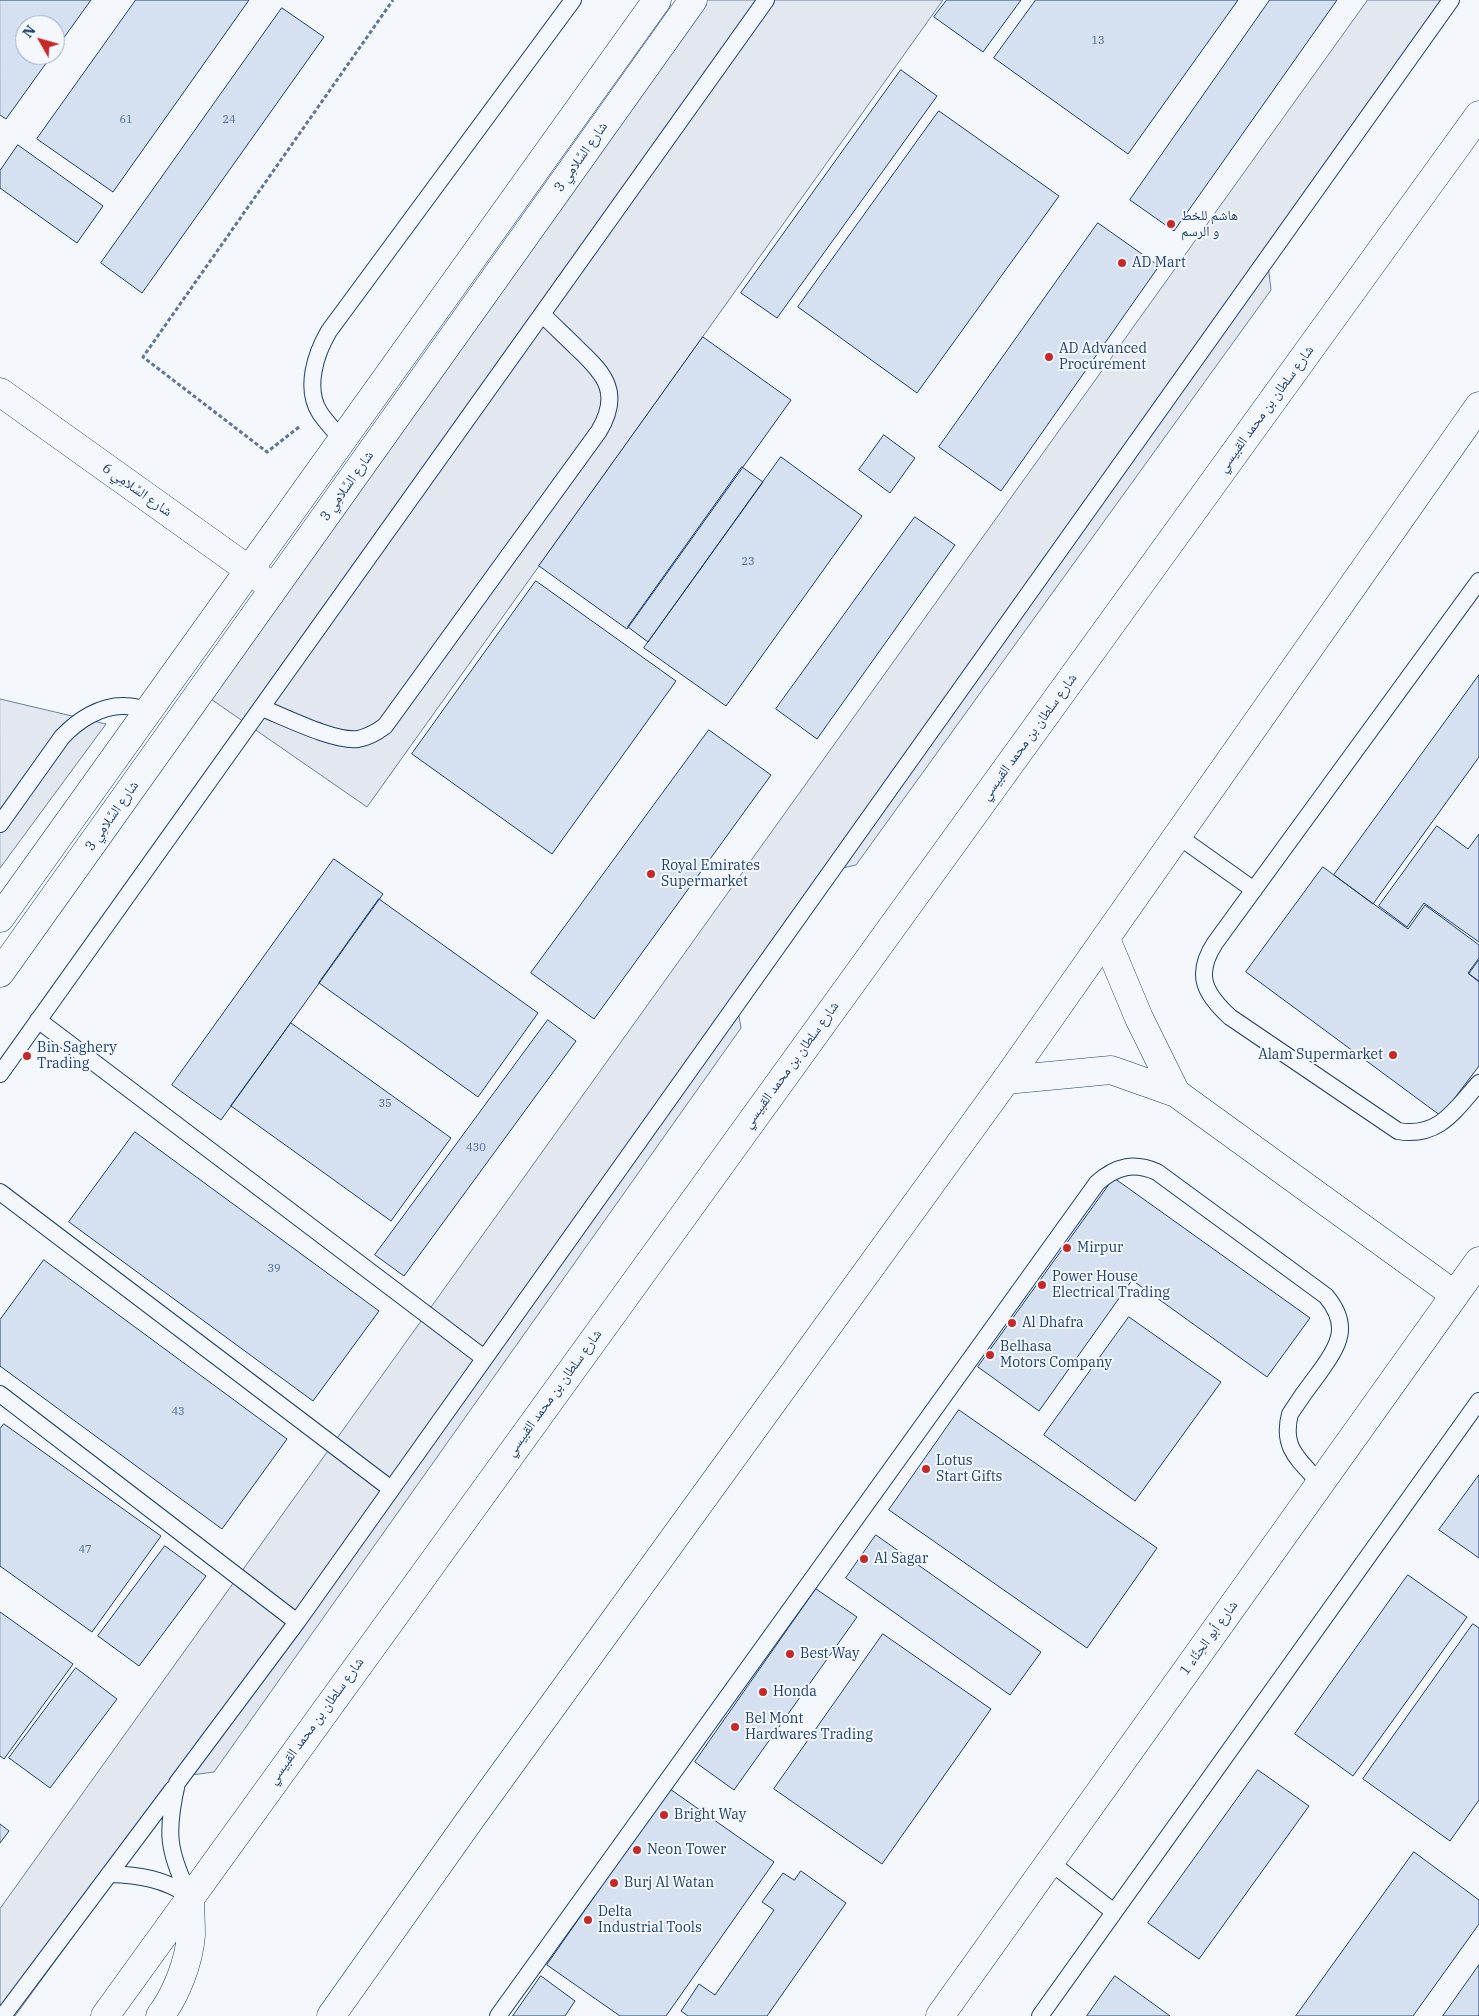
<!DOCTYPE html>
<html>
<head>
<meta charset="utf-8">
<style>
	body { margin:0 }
	#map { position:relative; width:1479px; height:2016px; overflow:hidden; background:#f4f7fb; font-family:"IBM Plex Serif",serif }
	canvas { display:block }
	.north { position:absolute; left:15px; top:15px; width:50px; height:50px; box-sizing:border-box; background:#f4f7fb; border:1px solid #9eadc5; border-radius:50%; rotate:308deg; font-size:14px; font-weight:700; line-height:20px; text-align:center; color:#1d3f73 }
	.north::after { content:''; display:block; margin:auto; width:18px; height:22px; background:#c62828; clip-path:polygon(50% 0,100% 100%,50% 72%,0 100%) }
</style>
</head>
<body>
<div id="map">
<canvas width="1479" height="2016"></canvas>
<div class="north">N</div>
</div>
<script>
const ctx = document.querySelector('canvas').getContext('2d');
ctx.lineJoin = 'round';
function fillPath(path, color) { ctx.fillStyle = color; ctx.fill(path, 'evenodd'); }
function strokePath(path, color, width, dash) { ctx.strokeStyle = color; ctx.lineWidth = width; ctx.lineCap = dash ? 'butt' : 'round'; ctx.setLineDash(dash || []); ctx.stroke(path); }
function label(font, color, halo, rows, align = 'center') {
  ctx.font = font + ' "IBM Plex Serif","Noto Naskh Arabic",serif'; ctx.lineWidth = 4; ctx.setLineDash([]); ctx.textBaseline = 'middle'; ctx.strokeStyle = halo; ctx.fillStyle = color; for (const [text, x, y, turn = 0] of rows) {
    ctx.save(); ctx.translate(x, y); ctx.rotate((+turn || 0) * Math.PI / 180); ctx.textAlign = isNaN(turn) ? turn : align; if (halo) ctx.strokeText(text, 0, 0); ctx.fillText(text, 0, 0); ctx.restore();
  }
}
const parking = new Path2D(`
	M705 0H943L367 807 208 697Z
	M1368 0H1456L1268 264 1271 290 856 865 838 869 738 1011 741 1028 214 1772 191 1775 15 2016H0V1909Z
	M0 699 106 724 0 868Z`);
fillPath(parking, '#e3e8f0');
strokePath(parking, '#687fa3', 1);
const building = new Path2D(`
	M0 0H91L55 50V25H25V55H52L6 119 0 115Z
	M136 0H249L113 192 37 139Z
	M947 0H1021L983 52 934 17Z
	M1036 0H1238L1128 154 994 58Z
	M1270 0H1337L1174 231 1130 200Z
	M282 8 324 37 142 293 101 263Z
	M901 70 937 96 777 318 741 293Z
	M939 111 1059 196 917 393 798 307Z
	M18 145 103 206 77 243 0 188V171Z
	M1098 223 1159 266 1001 491 939 447Z
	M703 337 791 400 627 629 539 566Z
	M884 435 915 458 890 493 859 470Z
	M781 457 862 516 726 706 644 648Z
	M742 467 763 482 648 642 628 627Z
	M915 517 955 545 817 739 776 709Z
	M536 581 676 681 552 854 412 754Z
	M1479 675V757L1373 904 1334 875Z
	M709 730 771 775 594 1019 531 973Z
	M1437 826 1468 849 1479 834V942L1424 903 1407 927 1379 906Z
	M334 859 383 894 221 1120 172 1085Z
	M1323 867 1408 929 1425 905 1479 945V958L1468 973 1479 982V1066L1441 1116 1246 972Z
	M379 899 538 1013 478 1097 319 983Z
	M1479 960V981L1469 974Z
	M548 1020 576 1041 404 1276 375 1255Z
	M291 1023 451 1138 391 1221 231 1106Z
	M135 1132 379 1311 313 1401 69 1222Z
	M1114 1178 1310 1318 1267 1377 1132 1280 1039 1411 978 1367Z
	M44 1260 287 1439 222 1529 0 1366V1320Z
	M1129 1317 1221 1382 1135 1501 1044 1435Z
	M959 1410 1157 1548 1087 1648 889 1510Z
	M4 1424 161 1536 92 1632 0 1566V1429Z
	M1479 1475V1558L1439 1530Z
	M876 1535 1041 1652 1010 1695 846 1578Z
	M165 1546 206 1576 139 1666 98 1636Z
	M1408 1575 1467 1617 1353 1776 1295 1734Z
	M816 1589 857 1617 734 1790 695 1762Z
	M0 1612 73 1664 4 1759 0 1756Z
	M1473 1624 1479 1628V1800L1450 1841 1363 1779Z
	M883 1634 991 1709 882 1864 774 1789Z
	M76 1668 117 1699 50 1788 9 1758Z
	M1258 1770 1309 1806 1199 1959 1148 1923Z
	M670 1789 774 1862 666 2016H620L547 1965Z
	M0 1824 9 1831 0 1843Z
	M1414 1852 1479 1900V1924L1413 2016H1296Z
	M801 1871 846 1903 767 2016H688L681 2011 699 1984 715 1995 774 1910 762 1902 783 1873 794 1880Z
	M1479 1965V2016H1443Z
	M541 1976 575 2001 565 2016H513Z
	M1115 1976 1170 2016H1087Z`);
fillPath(building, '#d5e0f0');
strokePath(building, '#1d3f73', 1);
const service = new Path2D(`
	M342 440C335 431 326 422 320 413 304 388 316 353 329 331L573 0
	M1479 581 1215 943C1194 975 1205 994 1230 1017L1398 1131C1439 1138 1455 1110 1479 1083
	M262 708C285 717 334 742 358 739 368 737 377 732 385 726L599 431C621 394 606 375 578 349 566 337 554 326 542 314
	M0 824 62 737C78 720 101 705 125 706 133 706 141 709 149 710
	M1178 836 1254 890
	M38 1020 484 1358
	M0 1074 766 0
	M0 1192 391 1489
	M0 1394 297 1622
	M1050 1862 1114 1912
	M109 1874C140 1875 164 1879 190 1896
	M190 1896C167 1851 166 1831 177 1783L297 1622 1451 0
	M3 2016 173 1789
	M498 2016 1097 1183C1116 1166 1134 1162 1157 1172L1326 1296C1351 1326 1339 1345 1319 1373 1309 1386 1299 1400 1290 1414 1281 1448 1299 1460 1320 1483
	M1040 2016 1479 1401`);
const minor = new Path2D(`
	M0 392 263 580
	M0 918 657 0
	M1106 939 1139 1018 1176 1093
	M0 973 693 0
	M1006 1080 1111 1070 1176 1093 1455 1295
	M940 2016 1479 1261`);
const secondary = new Path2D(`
	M105 2016 1479 115
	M160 2016C176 1995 189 1962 191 1935 191 1922 190 1909 190 1896
	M331 2016 472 1817 1006 1080 1479 406`);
strokePath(service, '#1d3f73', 18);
strokePath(minor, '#1d3f73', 29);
strokePath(secondary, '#1d3f73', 29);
strokePath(new Path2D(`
	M299 427 267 452 143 357 393 0`), '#5e769c', 3, [4, 2.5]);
strokePath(service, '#f4f7fb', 16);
strokePath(minor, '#f4f7fb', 28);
strokePath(secondary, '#f4f7fb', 28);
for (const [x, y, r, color] of [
	[1171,224,5,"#c62828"],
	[1122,263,5,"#c62828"],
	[1049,357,5,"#c62828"],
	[651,874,5,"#c62828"],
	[1393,1055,5,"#c62828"],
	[27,1056,5,"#c62828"],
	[1067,1248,5,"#c62828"],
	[1042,1285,5,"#c62828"],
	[1012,1323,5,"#c62828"],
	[990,1355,5,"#c62828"],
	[926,1469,5,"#c62828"],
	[864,1559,5,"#c62828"],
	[790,1654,5,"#c62828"],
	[763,1692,5,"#c62828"],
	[735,1727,5,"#c62828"],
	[664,1815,5,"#c62828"],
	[637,1850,5,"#c62828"],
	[614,1883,5,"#c62828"],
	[588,1920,5,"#c62828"]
]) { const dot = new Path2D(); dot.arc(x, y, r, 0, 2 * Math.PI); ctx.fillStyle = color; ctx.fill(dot); strokePath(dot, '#f4f7fb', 2); }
label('11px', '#4b6792', null, [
	["13",1098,41],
	["61",126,120],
	["24",229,120],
	["23",748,562],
	["35",385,1104],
	["430",476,1148],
	["39",274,1269],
	["43",178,1412],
	["47",85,1550]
]);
label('14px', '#1d3f73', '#f4f7fb', [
	["شارع السَّلامِي 3",581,157,-55],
	["شارع سلطان بن محمد القبيسي",1266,409,-54],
	["شارع السَّلامِي 3",347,486,-55],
	["شارع السَّلامِي 6",137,490,35],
	["شارع سلطان بن محمد القبيسي",1029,737,-54],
	["شارع السَّلامِي 3",112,816,-55],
	["شارع سلطان بن محمد القبيسي",791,1065,-54],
	["شارع سلطان بن محمد القبيسي",554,1393,-54],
	["شارع أبو الحِنَّاء 1",1209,1638,-54],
	["شارع سلطان بن محمد القبيسي",316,1721,-54]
]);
label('14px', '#1d3f73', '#f4f7fb', [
	["هاشم للخط",1181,216],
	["و الرسم",1181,232],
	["AD Mart",1132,263],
	["AD Advanced",1059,349],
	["Procurement",1059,365],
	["Royal Emirates",661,866],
	["Supermarket",661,882],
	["Bin Saghery",37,1048],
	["Trading",37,1064],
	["Alam Supermarket",1383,1055,"right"],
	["Mirpur",1077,1248],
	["Power House",1052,1277],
	["Electrical Trading",1052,1293],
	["Al Dhafra",1022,1323],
	["Belhasa",1000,1347],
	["Motors Company",1000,1363],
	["Lotus",936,1461],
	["Start Gifts",936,1477],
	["Al Sagar",874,1559],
	["Best Way",800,1654],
	["Honda",773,1692],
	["Bel Mont",745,1719],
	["Hardwares Trading",745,1735],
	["Bright Way",674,1815],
	["Neon Tower",647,1850],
	["Burj Al Watan",624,1883],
	["Delta",598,1912],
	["Industrial Tools",598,1928]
], 'left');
</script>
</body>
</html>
